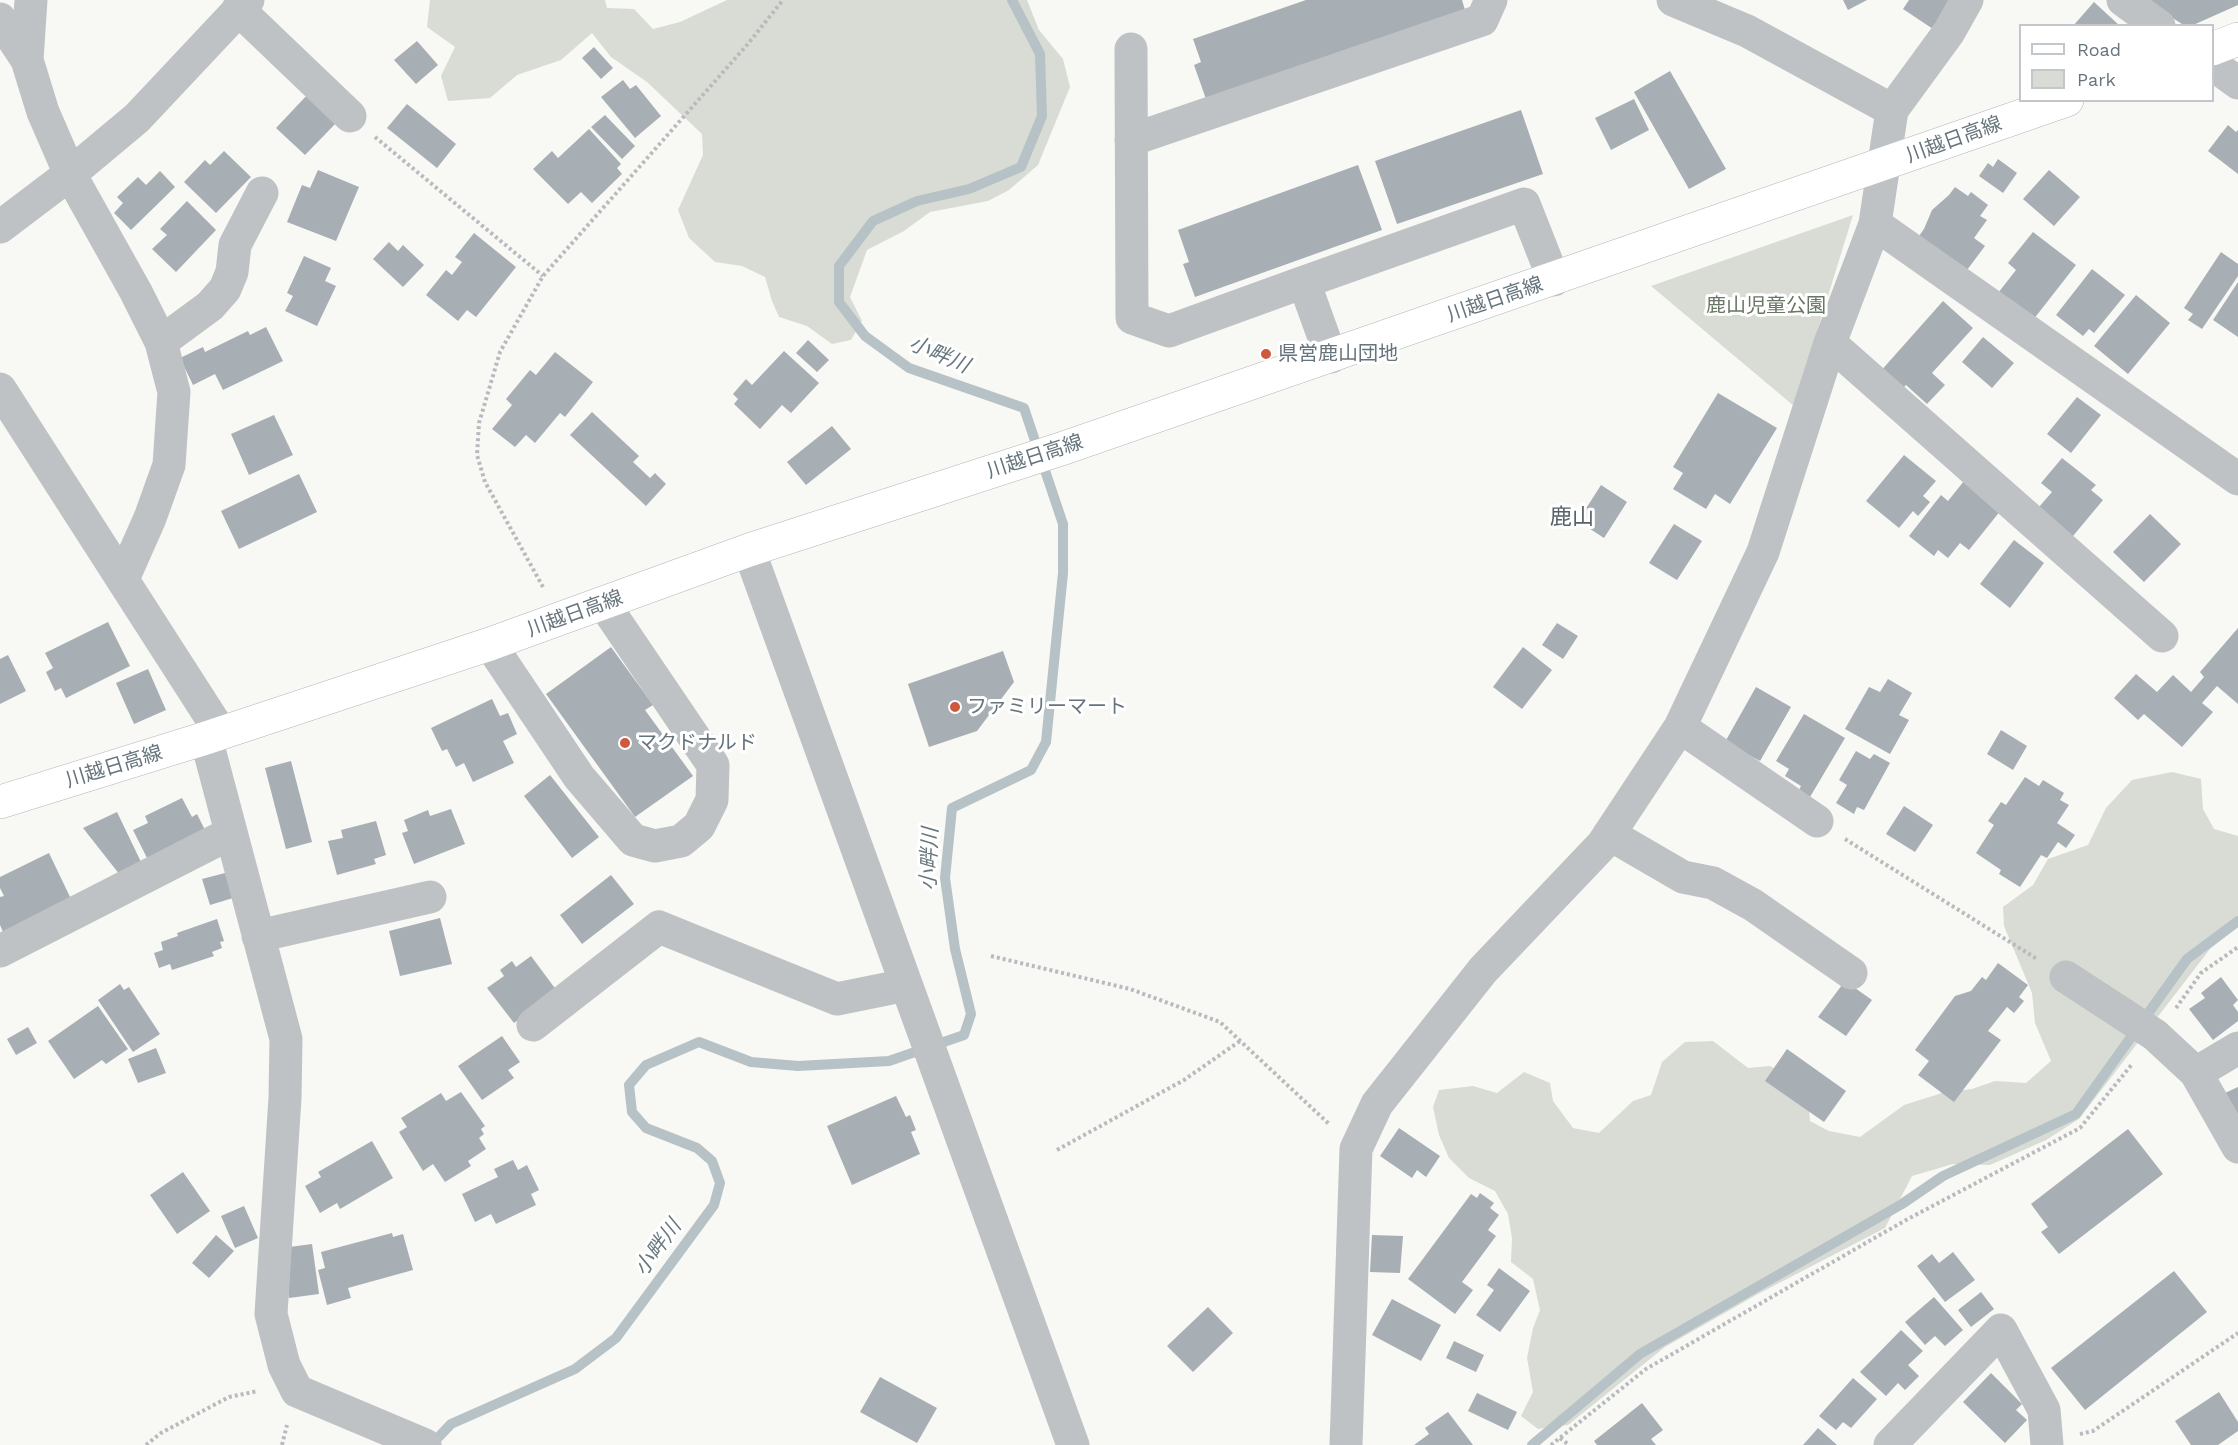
<!DOCTYPE html>
<html>
<head>
<meta charset="utf-8">
<style>
	body { margin:0 }
	#map { position:relative; width:2238px; height:1445px; overflow:hidden; background:#f8f8f5; font-family:"Work Sans",sans-serif }
	canvas { display:block }
	.legend { position:absolute; left:2019px; top:24px; width:195px; height:78px; box-sizing:border-box; background:#fff; border:2px solid #c2c7cb; margin:0; padding:8px 10px; list-style:none; font-size:18px; color:#66747d }
	.legend li { display:flex; align-items:center; gap:12px; height:30px }
	.legend b { width:30px; border:2px solid #c2c7cb }
</style>
</head>
<body>
<div id="map">
<canvas width="2238" height="1445"></canvas>
<ul class="legend">
<li><b style="height:8px;background:#fff"></b>Road</li>
<li><b style="height:16px;background:#d8dcd5"></b>Park</li>
</ul>
</div>
<script>
const ctx = document.querySelector('canvas').getContext('2d');
ctx.lineJoin = 'round';
function fillPath(path, color) { ctx.fillStyle = color; ctx.fill(path, 'evenodd'); }
function strokePath(path, color, width, dash) { ctx.strokeStyle = color; ctx.lineWidth = width; ctx.lineCap = dash ? 'butt' : 'round'; ctx.setLineDash(dash || []); ctx.stroke(path); }
function label(font, color, halo, rows, align = 'center') {
  ctx.font = font + ' "Work Sans","Noto Sans JP",sans-serif'; ctx.lineWidth = 6; ctx.setLineDash([]); ctx.textBaseline = 'middle'; ctx.strokeStyle = halo; ctx.fillStyle = color; for (const [text, x, y, turn = 0] of rows) {
    ctx.save(); ctx.translate(x, y); ctx.rotate((+turn || 0) * Math.PI / 180); ctx.textAlign = isNaN(turn) ? turn : align; if (halo) ctx.strokeText(text, 0, 0); ctx.fillText(text, 0, 0); ctx.restore();
  }
}
fillPath(new Path2D(`
	M430 0H605L607 8 634 9 653 29 680 22 727 0H1027L1039 30 1063 59 1070 87 1038 165 1009 190 988 201 930 212 904 231 867 250 850 297 862 321 851 340 832 344 807 326 779 317 772 301 765 277 742 266 715 262 689 238 678 210 703 155 702 134 647 82 611 57 592 33 561 60 517 75 490 98 448 101 441 76 455 47 427 27Z
	M1853 215 1794 406 1651 286Z
	M2172 772 2201 779 2203 809 2214 829 2238 836V927L2210 949 2079 1119 2046 1140 1990 1165 1953 1164 1912 1176 1885 1228 1758 1294 1665 1347 1568 1425 1538 1429 1521 1416 1533 1392 1527 1358 1533 1328 1540 1310 1533 1279 1511 1262 1512 1238 1508 1214 1495 1191 1469 1178 1449 1158 1439 1135 1433 1107 1439 1090 1473 1086 1497 1093 1524 1072 1550 1083 1553 1101 1573 1128 1599 1133 1633 1101 1651 1095 1662 1062 1685 1042 1713 1041 1748 1068 1770 1066 1807 1089 1810 1121 1829 1131 1860 1137 1904 1105 1942 1093 1972 1089 1995 1081 2026 1083 2051 1061 2035 1023 2032 993 2004 926 2003 907 2033 885 2048 859 2088 845 2106 808 2132 780Z`), '#d8dcd5');
strokePath(new Path2D(`
	M431 1445 451 1424 575 1369 616 1338 714 1205 720 1183 712 1161 697 1148 646 1128 632 1112 629 1085 646 1065 699 1042 751 1062 798 1066 889 1061 964 1035 971 1014 955 949 945 878 952 808 1031 770 1046 742 1063 573V524L1024 408 909 368 865 336 839 302V266L873 221 917 201 969 189 1021 167 1042 116 1040 54 1012 0
	M1532 1445 1640 1354 1902 1204 1943 1176 2076 1114 2187 959 2238 921`), '#b6c2c5', 10);
fillPath(new Path2D(`
	M1306 0H1462L1465 10 1206 99 1194 65 1201 62 1193 39Z
	M1843 0H1867L1848 10Z
	M1909 0H1951L1933 29 1903 9Z
	M2145 0H2238V5L2191 26H2185Z
	M2094 2 2120 26H2073Z
	M417 41 438 65 416 84 394 60Z
	M594 47 613 68 601 79 582 58Z
	M1670 71 1726 169 1689 189 1634 92Z
	M623 80 630 89 636 85 661 116 635 138 601 97Z
	M310 92 339 120 305 155 276 128Z
	M1634 99 1649 130 1611 150 1595 118Z
	M407 104 456 144 437 168 387 128Z
	M1521 110 1543 174 1397 224 1375 161Z
	M605 115 635 146 622 159 591 127Z
	M2228 125 2236 132 2238 130V174L2208 151Z
	M589 129 621 164 617 168 622 174 592 203 581 192 568 204 533 169 552 151 558 158Z
	M224 151 251 177 216 213 184 182 205 160 210 165Z
	M1998 159 2017 173 2003 193 1979 176 1988 163 1993 167Z
	M1358 165 1382 230 1195 297 1183 264 1189 262 1178 230Z
	M318 170 359 187 336 241 287 222 302 185 310 188Z
	M2049 170 2080 197 2054 226 2023 199Z
	M160 171 175 187 131 230 114 213 123 203 117 197 138 177 146 185Z
	M1955 187 1968 196 1971 192 1988 205 1980 216 1987 220 1974 238 1985 246 1964 274 1914 243 1924 229 1932 210 1949 195Z
	M187 201 216 230 176 272 152 249 167 235 160 229Z
	M2033 232 2076 265 2033 320 1998 293 2016 270 2008 263Z
	M474 233 516 267 476 317 467 310 458 321 426 295 446 270 452 275 462 262 455 257Z
	M389 242 398 251 403 245 424 265 403 287 373 259Z
	M2221 252 2238 264V276L2202 329 2188 320 2193 314 2184 308Z
	M304 256 331 268 325 281 336 286 317 326 285 311 293 296 287 293Z
	M2092 269 2125 295 2094 333 2089 329 2083 336 2056 315Z
	M2238 282V337L2213 320Z
	M2136 295 2170 323 2128 374 2094 346Z
	M1943 301 1973 328 1932 373 1945 385 1927 404 1906 385 1899 392 1879 373Z
	M266 327 283 361 223 390 215 374 193 385 180 358 203 347 205 352 248 331 250 335Z
	M1983 337 2014 363 1992 388 1962 362Z
	M808 340 829 360 817 372 796 353Z
	M784 351 819 383 791 413 782 405 760 429 734 404 738 399 733 394 746 379 752 385Z
	M555 352 593 382 565 417 560 413 535 443 526 435 515 447 492 429 512 405 506 399 530 370 536 375Z
	M1718 393 1777 428 1730 504 1715 494 1706 509 1673 489 1683 473 1673 467Z
	M2077 397 2101 415 2071 453 2047 434Z
	M592 412 639 456 633 462 650 478 655 473 666 484 646 506 570 435Z
	M274 415 293 455 249 475 231 434Z
	M832 426 851 449 806 485 787 462Z
	M1904 455 1936 481 1923 496 1930 502 1918 516 1913 511 1899 528 1866 501Z
	M2062 458 2096 485 2091 490 2103 500 2068 542 2039 507 2052 492 2041 483Z
	M299 474 317 512 239 549 221 511Z
	M1964 481 2001 510 1969 550 1960 543 1948 558 1938 550 1934 556 1909 536 1941 495 1948 501Z
	M1601 485 1627 502 1604 538 1578 521Z
	M2150 514 2181 544 2144 582 2113 552Z
	M1674 524 1702 541 1677 580 1649 563Z
	M2014 540 2044 563 2010 608 1980 584Z
	M108 622 130 666 66 698 61 688 55 691 46 672 53 668 45 653Z
	M1557 623 1578 636 1563 659 1542 645Z
	M2238 628V704L2217 686 2202 703 2213 712 2182 747 2144 714 2138 720 2114 698 2136 674 2157 692 2173 675 2191 692 2204 677 2200 672Z
	M611 647 653 705 645 710 693 776 635 817 546 694Z
	M1523 647 1552 670 1522 709 1493 687Z
	M1003 651 1014 682 977 731 929 747 908 684Z
	M8 655 26 691 0 704V659Z
	M148 669 166 710 134 724 116 683Z
	M1888 679 1912 693 1899 715 1909 720 1890 754 1845 729 1869 687 1880 692Z
	M1756 687 1791 707 1760 761 1725 742Z
	M492 699 500 716 508 713 517 734 503 741 514 763 473 782 464 763 456 767 447 749 442 751 431 728Z
	M1804 714 1845 738 1810 797 1799 790 1801 786 1785 776 1789 769 1776 761Z
	M2001 730 2027 746 2013 770 1987 754Z
	M1856 751 1870 759 1874 754 1890 763 1864 810 1857 807 1854 814 1836 803 1847 785 1839 780Z
	M291 761 312 842 286 849 265 768Z
	M550 775 599 837 572 858 524 796Z
	M2025 777 2039 786 2043 780 2064 793 2060 800 2069 805 2057 823 2075 835 2066 848 2058 842 2047 858 2041 855 2020 887 1999 874 2001 870 1976 853 1994 825 1988 821 2001 802 2006 805Z
	M182 798 192 817 197 814 207 834 149 862 133 830 148 823 145 816Z
	M1904 806 1933 825 1915 852 1886 834Z
	M451 809 465 844 414 864 402 833 408 831 404 820 428 810 430 816Z
	M117 812 142 864 120 875 83 828Z
	M376 821 386 855 374 859 376 864 337 875 328 841 343 838 341 830Z
	M49 853 71 899 3 932 0 925V897L4 896 0 888V877Z
	M225 873 233 898 210 905 202 879Z
	M611 875 634 904 582 944 560 915Z
	M440 918 452 964 400 976 389 931Z
	M217 919 224 941 220 942 222 948 212 952 214 956 172 970 170 964 159 968 154 953 163 950 161 942 178 936 177 933Z
	M531 956 557 991 514 1023 487 988 504 976 500 970 512 961 516 967Z
	M1998 963 2028 985 2019 997 2024 1001 2014 1013 2007 1007 1988 1031 2001 1040 1954 1102 1918 1075 1929 1061 1915 1050 1955 996 1971 991 1982 977 1986 980Z
	M2221 977 2238 1000 2233 1005 2238 1012V1021L2213 1040 2189 1009 2205 998 2201 993Z
	M1845 981 1872 1000 1846 1036 1818 1017Z
	M120 984 124 990 129 987 160 1034 133 1052 98 1000Z
	M98 1006 128 1049 106 1064 102 1060 74 1079 48 1041Z
	M28 1027 37 1043 16 1055 7 1039Z
	M502 1036 520 1062 508 1070 514 1078 482 1100 458 1066Z
	M156 1048 166 1073 138 1083 128 1059Z
	M1787 1049 1846 1091 1824 1122 1765 1081Z
	M2238 1087V1118L2225 1093Z
	M461 1092 485 1126 481 1129 484 1134 479 1138 486 1149 468 1161 471 1166 445 1182 433 1164 423 1171 399 1132 407 1127 401 1118 441 1093 446 1101Z
	M896 1096 906 1117 910 1115 916 1130 911 1132 920 1154 852 1185 827 1126Z
	M1399 1128 1440 1156 1426 1177 1417 1170 1412 1178 1380 1156Z
	M2128 1129 2163 1174 2059 1254 2041 1232 2048 1227 2031 1204Z
	M372 1141 393 1178 340 1209 337 1203 320 1213 305 1186 321 1177 318 1172Z
	M513 1160 518 1170 527 1165 539 1190 531 1194 536 1205 496 1224 491 1214 475 1222 462 1194 498 1177 494 1169Z
	M183 1172 210 1211 177 1234 150 1195Z
	M1480 1193 1494 1203 1490 1208 1499 1215 1488 1230 1496 1236 1462 1282 1473 1290 1455 1314 1408 1279 1471 1194 1477 1198Z
	M244 1206 258 1238 235 1248 221 1216Z
	M392 1233 393 1237 403 1234 413 1270 348 1288 351 1298 327 1305 318 1270 325 1268 321 1252Z
	M216 1235 234 1251 209 1278 192 1263Z
	M1372 1235 1403 1236 1400 1273 1370 1272Z
	M312 1244 319 1294 289 1298 282 1248Z
	M1953 1252 1975 1280 1945 1302 1917 1266 1932 1254 1939 1263Z
	M1499 1268 1530 1291 1500 1332 1476 1315 1494 1290 1487 1285Z
	M2174 1271 2207 1312 2085 1410 2051 1368Z
	M1981 1292 1994 1309 1971 1327 1958 1310Z
	M1934 1297 1963 1330 1945 1346 1935 1336 1925 1345 1905 1322Z
	M1392 1299 1441 1325 1421 1361 1372 1335Z
	M1208 1307 1233 1333 1193 1372 1167 1346Z
	M1901 1330 1923 1351 1908 1365 1919 1376 1905 1390 1898 1383 1886 1396 1860 1372Z
	M1454 1341 1484 1355 1476 1372 1446 1358Z
	M1991 1373 2022 1404 2016 1410 2027 1420 2005 1443 1963 1402Z
	M880 1377 937 1408 917 1443 860 1412Z
	M1853 1378 1877 1399 1851 1428 1843 1422 1836 1430 1819 1416Z
	M2219 1392 2238 1422V1431L2218 1445H2191L2175 1421Z
	M1477 1393 1517 1412 1508 1430 1468 1411Z
	M1642 1403 1663 1430 1651 1439 1656 1445H1597L1594 1441Z
	M1448 1412 1473 1445H1414L1429 1434 1425 1428Z
	M1818 1428 1837 1445H1803Z`), '#a7aeb4');
const major = new Path2D(`
	M2212 49 2238 39
	M0 802 206 738 490 644 749 550 1064 448 2067 100`);
strokePath(major, '#b2b6b9', 34);
strokePath(new Path2D(`
	M375 137 543 276
	M543 587 485 482 477 455 479 423 500 352 543 276 747 45 783 0
	M1845 839 2037 959
	M991 956 1130 989 1220 1022 1329 1124
	M2176 1008 2201 973 2238 947
	M1057 1150 1184 1080 1240 1041
	M2080 1434 2093 1431 2238 1333
	M1560 1438 1569 1445
	M146 1445 161 1433 229 1397 258 1391
	M282 1445 287 1425
	M1551 1445 1646 1369 1906 1220 2080 1128 2133 1063`), '#b8bbbe', 4, [3, 3]);
strokePath(new Path2D(`
	M31 0 27 60 43 112 70 174 136 292 161 342 174 392 169 465 150 518 123 579
	M1673 0 1747 31 1892 110
	M2123 0 2159 26
	M238 9 350 116
	M0 19 27 60
	M1131 49 1132 318 1169 331 1304 282 1331 357
	M2212 64 2238 83
	M1131 140 1482 20 1491 0
	M1875 224 2238 479
	M0 227 70 174 137 118 248 0
	M1304 282 1524 204 1554 280
	M161 342 210 306 225 289 232 272 235 245 262 193
	M1830 343 2162 636
	M0 389 221 733
	M749 550 1073 1445
	M490 644 579 777 633 840 655 846 681 841 699 826 712 800 713 765 604 604
	M1680 727 1817 821
	M206 738 286 1039 285 1098 271 1314 284 1365 297 1391 425 1445
	M1609 834 1683 877 1713 883 1753 905 1851 973
	M258 936 430 897
	M0 951 231 833
	M2066 977 2155 1035 2196 1073 2238 1147
	M533 1025 659 927 837 999 906 985
	M2196 1073 2238 1048
	M1346 1445 1356 1149 1377 1104 1483 970 1602 845 1680 727 1763 552 1830 343 1875 224 1892 110 1949 32 1967 0
	M1890 1445 2001 1330 2044 1410 2047 1445`), '#bec2c5', 33);
strokePath(major, '#fff', 33);
for (const [x, y, r, color] of [
	[1266,354,6,"#ce593f"],
	[955,707,6,"#ce593f"],
	[625,743,6,"#ce593f"]
]) { const dot = new Path2D(); dot.arc(x, y, r, 0, 2 * Math.PI); ctx.fillStyle = color; ctx.fill(dot); strokePath(dot, '#fff', 2); }
label('20px', '#66747d', '#fff', [
	["川越日高線",1954,140,-20],
	["川越日高線",1495,300,-19],
	["川越日高線",1035,457,-18],
	["川越日高線",575,614,-20],
	["川越日高線",114,767,-17]
]);
label('20px', '#687665', '#fff', [
	["鹿山児童公園",1766,306]
]);
label('20px', '#66747d', '#fff', [
	["県営鹿山団地",1278,354],
	["ファミリーマート",967,707],
	["マクドナルド",637,743]
], 'left');
label('italic 21px', '#67797e', '#fff', [
	["小畔川",939,355,23],
	["小畔川",930,859,-88],
	["小畔川",658,1248,-54]
]);
label('22px', '#576269', '#fff', [
	["鹿山",1572,518]
]);
</script>
</body>
</html>
